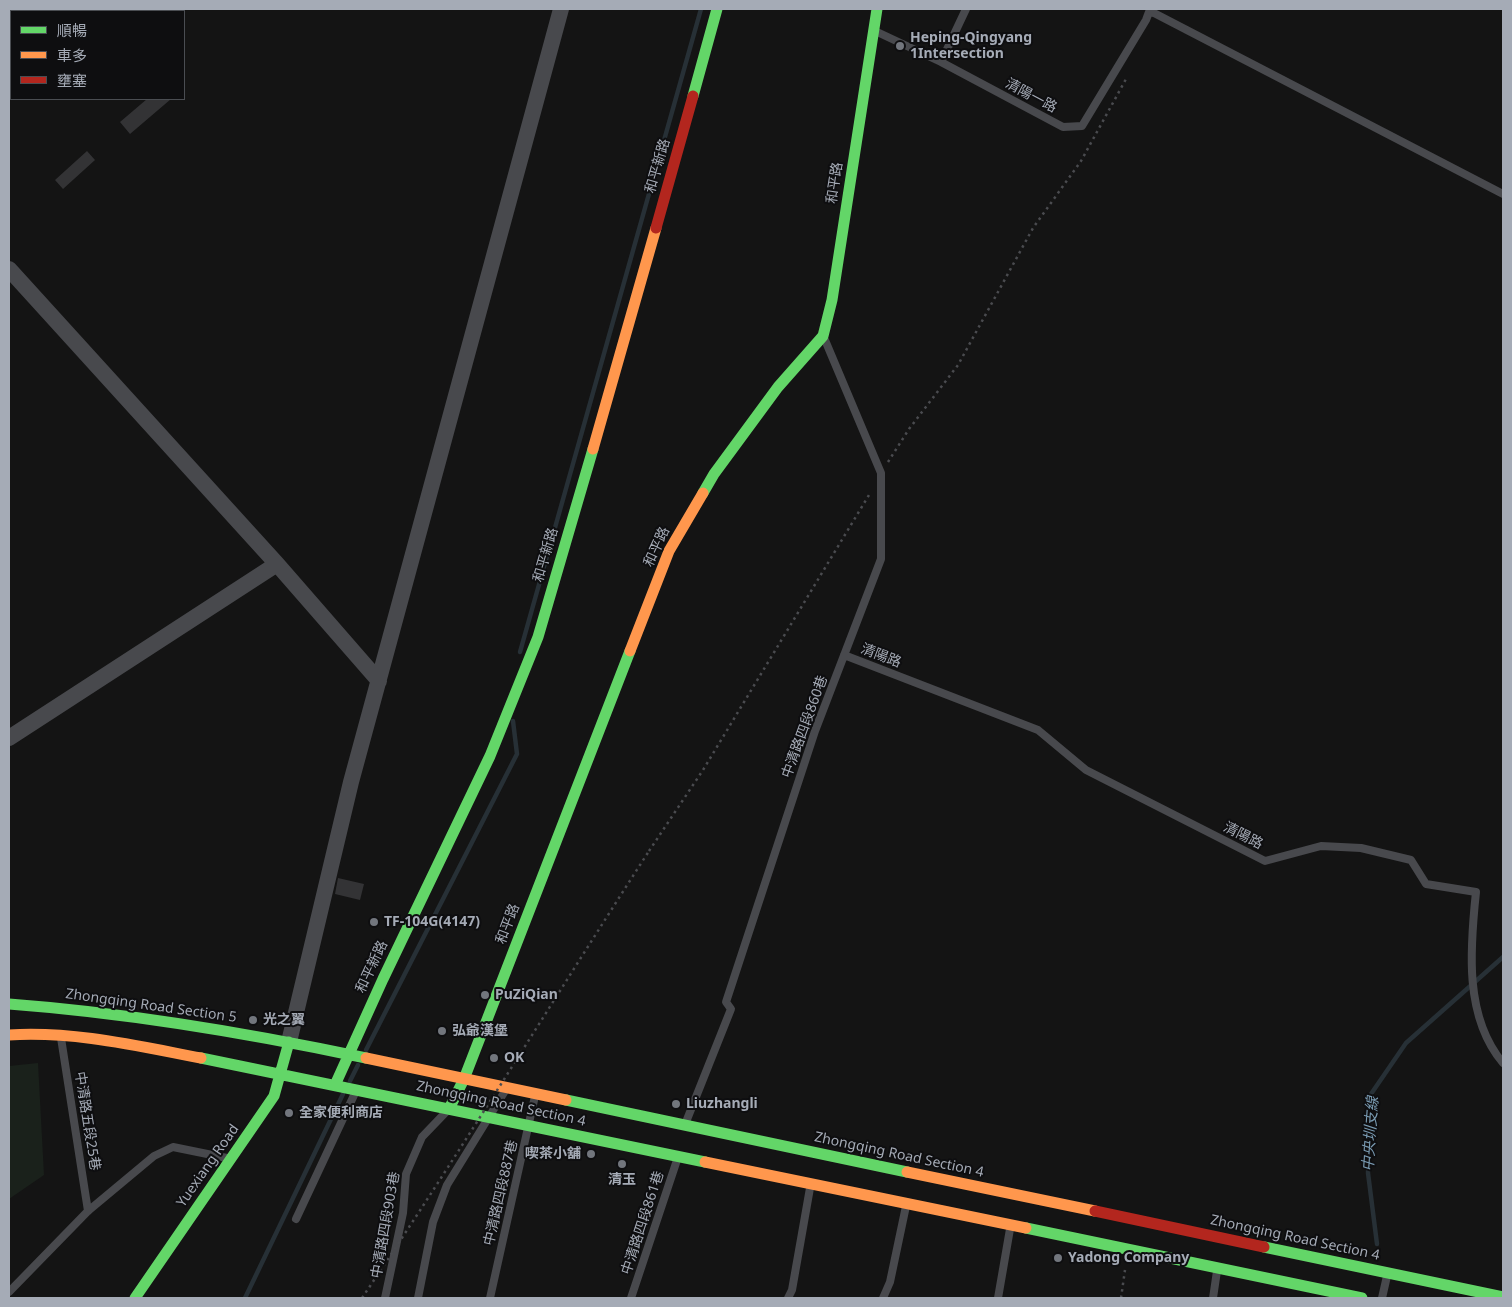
<!DOCTYPE html>
<html>
<head>
<meta charset="utf-8">
<style>
	body { margin:0 }
	#map { position:relative; width:1512px; height:1307px; overflow:hidden; background:#141414; font-family:"Noto Sans","Noto Sans TC",sans-serif }
	canvas { display:block }
	.frame { position:absolute; inset:0; border:10px solid #a5abb6; pointer-events:none }
	.legend { position:absolute; left:10px; top:10px; width:175px; height:90px; box-sizing:border-box; background:#0e0e10; border:1px solid #4a4d52; margin:0; padding:6px 9px; list-style:none; font-size:15px; color:#a5abb6 }
	.legend li { display:flex; align-items:center; gap:10px; height:25px }
	.legend b { width:25px; border:1px solid #4a4d52 }
</style>
</head>
<body>
<div id="map">
<canvas width="1512" height="1307"></canvas>
<div class="frame"></div>
<ul class="legend">
<li><b style="height:6px;background:#63d668"></b>順暢</li>
<li><b style="height:6px;background:#ff974d"></b>車多</li>
<li><b style="height:6px;background:#b3261e"></b>壅塞</li>
</ul>
</div>
<script>
const ctx = document.querySelector('canvas').getContext('2d');
ctx.lineJoin = 'round';
function fillPath(path, color) { ctx.fillStyle = color; ctx.fill(path, 'evenodd'); }
function strokePath(path, color, width, dash) { ctx.strokeStyle = color; ctx.lineWidth = width; ctx.lineCap = dash ? 'butt' : 'round'; ctx.setLineDash(dash || []); ctx.stroke(path); }
function label(font, color, halo, rows, align = 'center') {
  ctx.font = font + ' "Noto Sans","Noto Sans TC",sans-serif'; ctx.lineWidth = 4; ctx.setLineDash([]); ctx.textBaseline = 'middle'; ctx.strokeStyle = halo; ctx.fillStyle = color; for (const [text, x, y, turn = 0] of rows) {
    ctx.save(); ctx.translate(x, y); ctx.rotate((+turn || 0) * Math.PI / 180); ctx.textAlign = isNaN(turn) ? turn : align; if (halo) ctx.strokeText(text, 0, 0); ctx.fillText(text, 0, 0); ctx.restore();
  }
}
fillPath(new Path2D(`
	M38 1063 44 1175 9 1199V1066Z`), '#1a211b');
strokePath(new Path2D(`
	M520 652 701 9
	M366 1050 517 754 513 721
	M350 1081 358 1065
	M1377 1244 1368 1173 1371 1094 1406 1043 1503 957
	M245 1298 343 1094`), '#273036', 4.5);
fillPath(new Path2D(`
	M147 99H171L130 134 120 122Z
	M87 151 95 160 63 189 55 180Z
	M338 878 364 884 360 900 335 894Z`), '#333335');
strokePath(new Path2D(`
	M888 462 909 429 958 365 1033 228 1081 161 1126 79
	M649 851 703 770 869 495
	M1121 1298 1125 1270`), '#4a4b4f', 2.5, [2.5, 4]);
strokePath(new Path2D(`
	M875 31 941 62 1063 127 1082 126 1146 20 1149 12 1154 13 1503 194
	M941 62 966 9
	M844 655 1038 730 1086 770 1265 861 1321 846 1361 848 1411 860 1426 884 1476 892C1470 948 1464 1017 1503 1063
	M61 1038 88 1211
	M686 1122 731 1009 726 1002 815 731 881 559V473L825 340
	M296 1219 355 1093
	M9 1292 88 1211 154 1156 173 1147 227 1158
	M385 1298 403 1213 406 1174 422 1137 446 1112
	M418 1298 433 1222 447 1185 505 1091
	M490 1298 535 1096
	M631 1298 677 1160
	M788 1298 792 1290 810 1188
	M883 1298 890 1282 906 1206
	M998 1298 1010 1229
	M1213 1298 1217 1271
	M1382 1298 1387 1276`), '#48494d', 8);
strokePath(new Path2D(`
	M9 269 277 564 379 681
	M9 738 277 564
	M289 1042 351 782 561 9`), '#48494d', 16);
strokePath(new Path2D(`
	M693 96 717 9
	M703 493 714 474 778 387 823 336 832 300 877 9
	M9 1004C129 1013 248 1033 366 1058
	M201 1058 705 1162
	M335 1085 383 979 490 756 538 637 593 449
	M566 1100 907 1172
	M449 1109 464 1079 630 651
	M1026 1228 1362 1298
	M1264 1247 1503 1297
	M135 1298 274 1096 289 1042`), '#63d668', 11);
strokePath(new Path2D(`
	M593 449 656 228
	M630 651 669 551 703 493
	M9 1035C75 1031 137 1046 201 1058
	M366 1058 566 1100
	M705 1162 1026 1228
	M907 1172 1095 1211`), '#ff974d', 11);
strokePath(new Path2D(`
	M656 228 693 96
	M1095 1211 1264 1247`), '#b3261e', 11);
strokePath(new Path2D(`
	M362 1298C461 1151 553 1000 649 851`), '#4a4b4f', 2.5, [2.5, 4]);
for (const [x, y, r, color] of [
	[900,46,5,"#72767d"],
	[374,922,5,"#72767d"],
	[485,995,5,"#72767d"],
	[253,1020,5,"#72767d"],
	[442,1031,5,"#72767d"],
	[494,1058,5,"#72767d"],
	[676,1104,5,"#72767d"],
	[289,1113,5,"#72767d"],
	[591,1154,5,"#72767d"],
	[622,1164,5,"#72767d"],
	[1058,1258,5,"#72767d"]
]) { const dot = new Path2D(); dot.arc(x, y, r, 0, 2 * Math.PI); ctx.fillStyle = color; ctx.fill(dot); strokePath(dot, '#0e0e10', 2); }
label('bold 14px', '#a5abb6', '#0e0e10', [
	["Heping-Qingyang",910,38],
	["1Intersection",910,54],
	["TF-104G(4147)",384,922],
	["PuZiQian",495,995],
	["光之翼",263,1020],
	["弘爺漢堡",452,1031],
	["OK",504,1058],
	["Liuzhangli",686,1104],
	["全家便利商店",299,1113],
	["喫茶小舖",581,1154,"right"],
	["清玉",622,1180,"center"],
	["Yadong Company",1068,1258]
], 'left');
label('14px', '#a5abb6', '#0e0e10', [
	["清陽一路",1031,96,28],
	["和平新路",658,166,-74],
	["和平路",835,183,-81],
	["和平路",657,547,-65],
	["和平新路",546,555,-74],
	["清陽路",881,656,21],
	["中清路四段860巷",805,727,-70],
	["清陽路",1243,836,27],
	["和平路",508,924,-69],
	["和平新路",372,967,-65],
	["Zhongqing Road Section 5",151,1006,8],
	["Zhongqing Road Section 4",501,1104,12],
	["中清路五段25巷",87,1121,81],
	["Zhongqing Road Section 4",899,1155,12],
	["Yuexiang Road",208,1166,-55],
	["中清路四段887巷",501,1193,-77],
	["中清路四段861巷",643,1223,-72],
	["中清路四段903巷",386,1225,-80],
	["Zhongqing Road Section 4",1295,1238,12]
]);
label('italic 15px', '#7a9bb2', '#0e0e10', [
	["中央圳支線",1371,1134,-86]
]);
</script>
</body>
</html>
